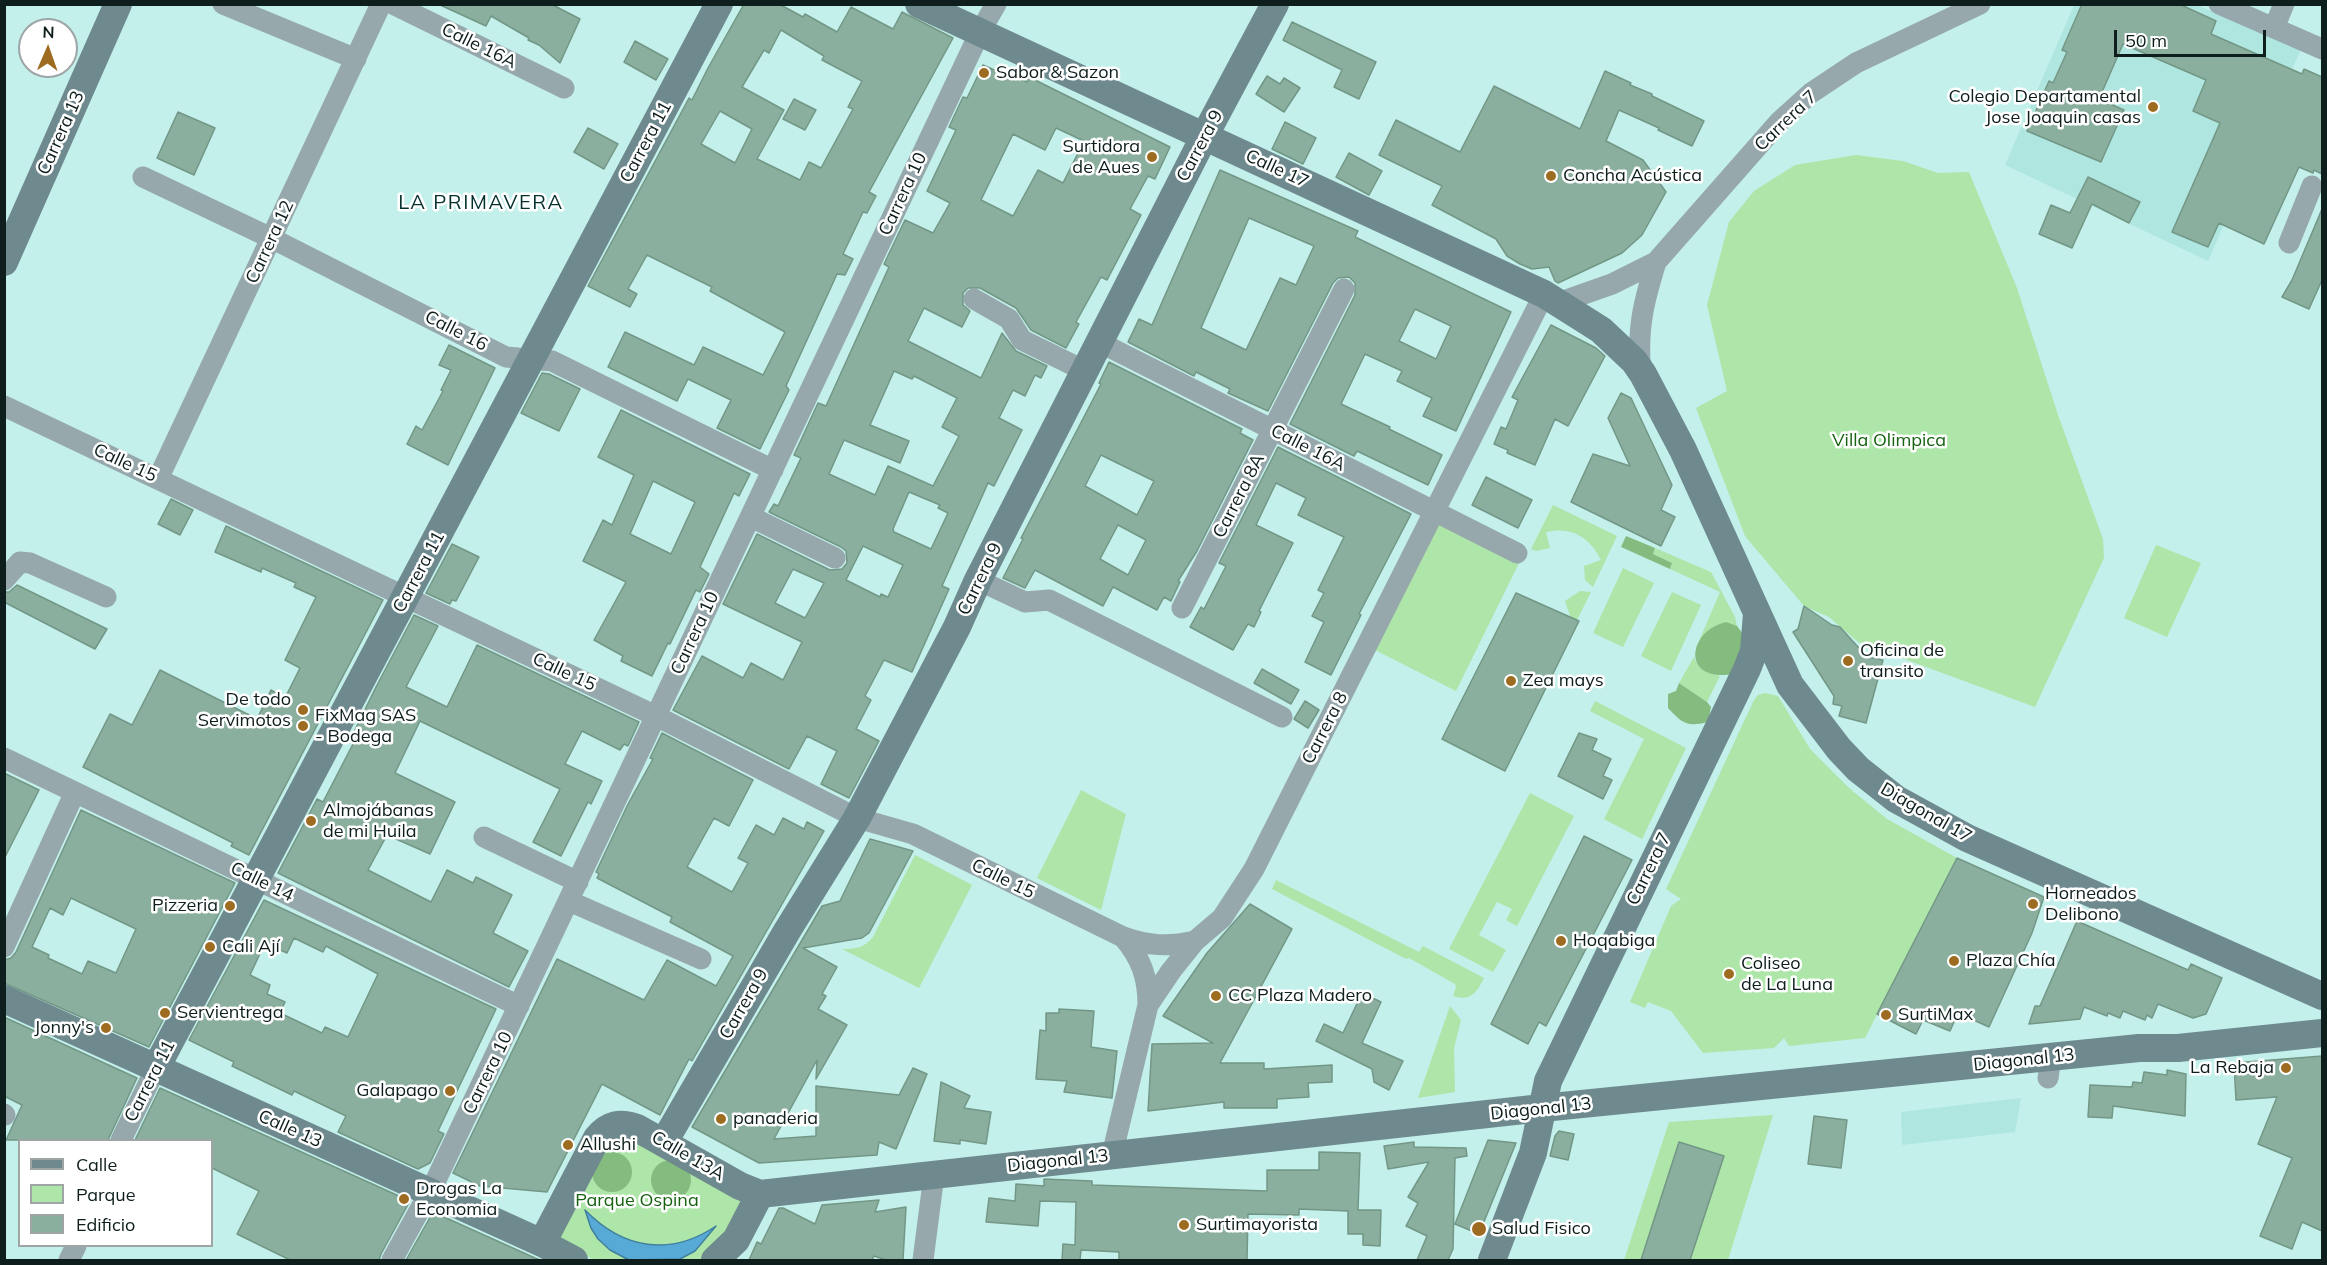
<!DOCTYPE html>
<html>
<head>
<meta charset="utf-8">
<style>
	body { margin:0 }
	#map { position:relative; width:2327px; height:1265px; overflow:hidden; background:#c3f0eb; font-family:Mulish,sans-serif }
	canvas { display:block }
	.frame { position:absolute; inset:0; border:6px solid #0d1e1c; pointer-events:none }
	.legend { position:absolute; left:18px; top:1139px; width:195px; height:108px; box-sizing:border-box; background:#fff; border:2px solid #9ea5a4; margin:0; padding:8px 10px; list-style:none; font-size:18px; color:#0d1e1c }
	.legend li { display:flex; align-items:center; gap:12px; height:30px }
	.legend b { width:30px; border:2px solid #9ea5a4 }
	.north { position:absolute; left:18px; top:18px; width:60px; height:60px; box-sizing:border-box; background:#fff; border:2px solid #9ea5a4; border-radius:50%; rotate:2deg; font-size:16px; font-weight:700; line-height:24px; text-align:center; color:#0d1e1c }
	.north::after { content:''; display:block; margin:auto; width:21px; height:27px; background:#9d6c20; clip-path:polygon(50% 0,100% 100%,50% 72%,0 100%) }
	.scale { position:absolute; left:2114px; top:30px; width:152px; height:27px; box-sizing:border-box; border:3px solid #0d1e1c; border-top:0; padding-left:8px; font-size:18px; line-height:21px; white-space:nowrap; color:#0d1e1c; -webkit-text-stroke:4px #fff; paint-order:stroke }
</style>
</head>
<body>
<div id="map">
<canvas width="2327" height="1265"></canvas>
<div class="frame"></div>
<ul class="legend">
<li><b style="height:8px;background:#6f8a8f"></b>Calle</li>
<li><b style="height:16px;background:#aee5a8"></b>Parque</li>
<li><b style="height:16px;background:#8baf9e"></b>Edificio</li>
</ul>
<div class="north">N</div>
<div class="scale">50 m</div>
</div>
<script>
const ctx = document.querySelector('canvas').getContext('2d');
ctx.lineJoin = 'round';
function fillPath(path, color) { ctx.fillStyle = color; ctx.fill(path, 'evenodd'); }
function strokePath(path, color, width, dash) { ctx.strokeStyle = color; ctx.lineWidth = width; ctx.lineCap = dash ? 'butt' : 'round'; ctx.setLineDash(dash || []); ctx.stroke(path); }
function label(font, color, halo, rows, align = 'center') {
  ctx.font = font + ' Mulish,sans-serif'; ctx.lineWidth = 5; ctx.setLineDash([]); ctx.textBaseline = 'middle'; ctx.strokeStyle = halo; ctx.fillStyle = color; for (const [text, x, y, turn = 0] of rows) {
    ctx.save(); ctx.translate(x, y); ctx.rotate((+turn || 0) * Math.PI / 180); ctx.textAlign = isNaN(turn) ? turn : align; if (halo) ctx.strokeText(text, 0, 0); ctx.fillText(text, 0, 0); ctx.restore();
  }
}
fillPath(new Path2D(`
	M2074 5H2197L2301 49 2208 261 2005 165Z
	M2021 1098 2015 1132 1902 1145 1901 1112Z`), '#b0e6e0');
fillPath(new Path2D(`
	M1856 155 1903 161 1938 173 1969 172 2017 288 2058 415 2103 539 2104 558 2035 707 1858 642 1829 617 1804 606 1745 536 1696 408 1727 391 1707 305 1729 222 1754 191 1795 165Z
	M1553 505 1617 536 1593 587 1585 580 1584 566 1601 560C1590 537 1571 526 1546 532L1550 548 1536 551 1531 549Z
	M1435 512 1523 555 1456 691 1367 646Z
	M2156 545 2201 563 2167 637 2124 618Z
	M1655 548 1711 572 1735 617 1737 626C1717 619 1713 627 1699 641L1720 592 1670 569 1672 563 1653 554Z
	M1623 568 1654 583 1623 647 1593 633Z
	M1580 591 1591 592 1577 620 1571 619 1565 601Z
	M1672 592 1701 605 1671 671 1641 656Z
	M1694 657C1698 670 1708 673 1720 676L1707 702 1679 683Z
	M1765 693 1778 696 1810 749 1849 788 1887 819 1957 858 1865 1038 1789 1046 1784 1038 1774 1048 1703 1053 1671 1011 1648 1002 1645 1008 1630 1002 1671 906 1681 899 1666 889 1754 700 1758 695Z
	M1595 701 1686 748 1642 839 1604 819 1644 739 1590 711Z
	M1081 790 1126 814 1101 910 1037 878Z
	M1530 793 1574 816 1517 926 1506 920 1512 909 1497 902 1479 935 1506 950 1493 972 1449 949Z
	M915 855 972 885 919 988 842 949C856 949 864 948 873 937Z
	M1276 880 1419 952 1423 946 1484 978C1477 992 1471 1002 1453 996L1456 987 1455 984 1409 958 1406 959 1272 889Z
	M1450 1006 1461 1020 1454 1048 1455 1092 1418 1098Z
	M1773 1115 1728 1260H1624L1669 1122Z
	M621 1130 752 1199 703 1260H594L553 1237 596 1151Z`), '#aee5a8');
fillPath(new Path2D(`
	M1626 536 1655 548 1653 554 1672 563 1670 569 1621 547Z
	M1726 622 1737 626 1746 638 1733 674C1681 683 1687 631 1726 622Z
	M1679 683 1707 702 1711 707 1708 722C1687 727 1683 724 1668 708V694L1676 691Z
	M592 1172a20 20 0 1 1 40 0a20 20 0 1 1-40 0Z
	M651 1180a20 20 0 1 1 40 0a20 20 0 1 1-40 0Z`), '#84bb7e');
const water = new Path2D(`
	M585 1210C623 1249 670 1257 716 1226L695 1251 680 1259 629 1260 610 1250 598 1239 591 1228Z`);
fillPath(water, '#57aad6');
strokePath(water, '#41809e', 1.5);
const building = new Path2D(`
	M438 4H551L580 19 560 63 539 45 528 40 529 38 491 16 486 26Z
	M744 4H779L803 17 805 14 837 32 851 7 893 29 902 12 953 38 869 192 876 196 867 213 863 212 843 254 853 259 845 275 837 274 786 386 789 390 760 449 717 428 731 400 688 379 677 401 608 367 625 332 694 365 703 347 763 375 785 332 710 291 712 287 647 255 628 289 637 294 630 307 588 286 689 98 692 100 708 68ZM781 30 824 56 822 60 862 81 848 107 853 109 821 168 809 162 800 180 757 159 784 110 742 87 764 50 769 53ZM720 111 752 129 735 163 701 144Z
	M2082 4H2179L2216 21 2211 34 2302 74 2304 69 2322 77V174L2314 170 2313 173 2299 167 2264 244 2219 223 2208 247 2172 232 2220 123 2193 111 2206 80 2123 44 2099 99 2124 110 2101 162 2027 131 2049 81 2053 83 2067 52 2062 50Z
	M1292 22 1376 62 1359 99 1334 87 1342 70 1283 40Z
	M635 41 668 59 656 80 624 62Z
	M983 65 1001 73 1002 70 1027 82 1029 77 1170 147 1155 179 1148 176 1130 209 1141 215 1107 280 1101 277 1076 322 1079 324 1066 348 1031 330 1016 308 980 288H968L963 293V305L970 311 962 327 924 308 908 341 981 378 1002 333 1016 351 1047 366 1041 378 1035 375 1025 396 1013 390 999 418 1022 430 994 486 988 483 942 586 949 589 912 672 884 660 865 696 871 700 856 729 879 741 849 798 821 784 837 751 807 736 789 769 673 710 702 656 743 678 751 663 783 680 802 642 723 604 757 534 830 570 842 569 847 563 846 551 841 547 769 512 774 504 778 506 801 458 794 455 818 403 826 406 889 267 884 264 905 220 933 233 950 203 927 191 956 130 949 127 963 97 967 98ZM1056 128 1084 141 1063 183 1038 170 1013 216 981 200 1013 134 1045 150ZM894 371 912 379 914 376 957 398 942 427 959 436 933 486 888 466 875 495 829 474 844 440 900 463 909 441 870 425ZM909 492 940 505 938 508 948 513 931 549 894 532 893 529ZM863 546 903 565 888 597 881 594 880 597 846 580ZM793 569 824 583 805 618 775 603Z
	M1605 71 1631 83 1630 85 1652 94V96L1704 121 1692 146 1658 130 1659 128 1619 110 1606 141 1643 160 1666 192 1642 235 1622 253 1558 283 1555 281 1549 267 1532 269 1520 264 1507 256 1496 239 1432 205 1442 186 1379 155 1396 120 1460 152 1494 86 1580 129Z
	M1267 76 1280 84 1284 78 1300 88 1284 112 1256 94Z
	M794 99 816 110 805 130 783 119Z
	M178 112 215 128 194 175 157 158Z
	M1285 122 1316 138 1303 164 1272 149Z
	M588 128 618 144 604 169 574 152Z
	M1349 153 1382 171 1369 195 1336 177Z
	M1220 170 1358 231 1355 237 1511 312 1456 431 1423 416 1432 398 1397 381 1402 371 1365 354 1341 404 1390 427 1389 429 1442 455 1428 485 1357 451 1354 456 1290 424 1355 295V283L1349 277 1338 278 1333 283 1268 411 1228 393 1230 389 1196 372 1194 376 1128 342 1139 319 1152 325ZM1249 218 1314 246 1296 285 1280 278 1246 350 1201 328ZM1415 309 1451 326 1436 359 1399 341Z
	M2088 177 2140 202 2129 223 2092 204 2072 248 2039 234 2051 205 2070 213Z
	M2322 209V280L2309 309 2282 297 2292 280Z
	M1551 325 1596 348 1605 356 1568 426 1555 419 1535 465 1507 453 1508 450 1494 444 1501 427 1506 429 1518 400 1512 397Z
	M449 345 495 368 448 465 407 444 416 426 422 430 443 391 441 390 451 370 439 365Z
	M1109 362 1242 429 1240 433 1253 440 1197 551 1178 581 1180 582 1171 601 1164 597 1157 610 1113 587 1103 606 1035 570 1025 588 1003 578 1023 539 1021 538 1101 384 1099 383ZM1101 455 1154 481 1137 515 1085 486ZM1118 525 1146 540 1128 575 1100 559Z
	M542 373 549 374 580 389 559 431 521 413Z
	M1621 393 1631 398 1672 485 1661 510 1675 517 1661 546 1571 502 1593 454 1630 466 1608 418Z
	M621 410 750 474 739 496 734 493 700 567 709 574 700 592 696 590 670 644 668 643 652 676 621 661 623 656 594 640 626 582 583 561 603 520 612 525 634 475 598 457ZM653 481 695 502 671 554 630 534Z
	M1278 447 1411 514 1359 614 1361 615 1331 675 1305 662 1324 622 1312 616 1324 593 1318 590 1344 537 1298 515 1306 498 1276 483 1256 525 1293 543 1259 611 1261 612 1254 627 1248 624 1233 650 1190 627 1201 607 1204 609 1226 566 1219 563Z
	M1486 477 1532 500 1518 528 1472 505Z
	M171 499 193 510 180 535 158 524Z
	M226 526 383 600 249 855 231 846 233 843 83 767 110 714 132 725 160 670 257 719 271 690 285 698 300 668 285 660 316 597 294 587 296 583 262 568 261 572 215 552Z
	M452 544 479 557 456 601 452 600 450 604 426 593Z
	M17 585 107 629 95 649 4 602V592H9Z
	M1516 593 1579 621 1505 771 1442 739Z
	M1804 606 1832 625 1840 627 1867 657 1883 660 1866 723 1839 716 1842 706 1833 704 1834 696 1793 632 1798 629Z
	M414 615 438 626 406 687 447 707 477 645 639 722 628 746 624 744 620 750 582 731 565 764 602 781 591 804 588 802 561 856 533 842 560 789 420 721 395 773 455 802 430 854 387 835 368 870 431 902 447 870 473 883 476 877 512 895 493 933 528 951 509 987 278 873 317 799 323 802 354 742 350 740 376 687Z
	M1262 669 1299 690 1291 704 1254 683Z
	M1305 701 1319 710 1308 728 1294 719Z
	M662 733 753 780 729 826 714 818 687 867 732 892 748 863 738 858 756 825 774 835 783 818 804 829 807 822 824 831 692 1061 689 1059 660 1115 602 1084 547 1192 480 1186 453 1173 557 959 644 1000 667 960 716 986 733 956 670 922 672 917 597 878 599 874 596 872 628 804 653 759 650 758Z
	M1579 733 1597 739 1592 750 1611 759 1603 776 1612 780 1603 799 1558 776Z
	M4 773 39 790 4 859Z
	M81 810 235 883 149 1047 4 983V960L11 958 16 952ZM71 898 136 929 116 973 88 961 82 974 48 958 49 955 32 947 50 908 63 915Z
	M1584 836 1632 860 1546 1026 1539 1022 1528 1044 1491 1024Z
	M870 839 913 851 869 933 862 938 803 948 837 967 822 994 826 996 818 1009 847 1025 816 1079 817 1060 774 1139 816 1136V1086L899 1095 913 1068 927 1074 896 1149 879 1142 877 1155 759 1163 692 1127 822 906 840 901Z
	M1957 858 2044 897 2032 933 1989 1027 1958 1013 1950 1031 1923 1020 1916 1034 1877 1014Z
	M264 900 496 1009 438 1131 444 1134 430 1163 418 1169 338 1132 346 1116 294 1091 292 1095 232 1066 234 1062 189 1040ZM294 938 323 952 326 946 378 974 348 1037 325 1027 322 1033 280 1013 285 1002 267 994 270 985 250 975 265 943 287 953Z
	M1250 904 1292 929 1220 1063H1264V1069L1332 1065V1082L1308 1083 1309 1097 1277 1099V1108H1224V1102L1148 1111 1152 1044 1213 1043 1163 1016 1207 953Z
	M2077 921 2188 970 2191 964 2222 978 2206 1014 2193 1018 2158 1004 2152 1018 2147 1015 2145 1020 2123 1011 2120 1018 2108 1013 2107 1016 2084 1007 2080 1019 2029 1024 2035 1006H2040Z
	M1362 993 1381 1002 1362 1043 1403 1061 1389 1090 1374 1082 1372 1069 1316 1041 1324 1024 1343 1033Z
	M1059 1009 1094 1011 1091 1047 1117 1051 1112 1098 1064 1092 1067 1081 1036 1079 1040 1030 1046 1031V1013H1059Z
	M4 1017 137 1078 108 1140H6L22 1105 4 1096Z
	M2322 1056V1231L2302 1222 2292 1249 2260 1236 2292 1158 2258 1144 2277 1097 2236 1100 2234 1063Z
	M2167 1070 2186 1074 2185 1116 2113 1106 2112 1118 2088 1117 2090 1085 2132 1087 2133 1082 2142 1083 2144 1072 2167 1075Z
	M941 1082 970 1096 964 1108 991 1112 986 1144 960 1140V1144L934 1141Z
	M160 1088 410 1201 381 1254 379 1260H290L237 1234 259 1191 212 1168V1140H135Z
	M1814 1116 1847 1120 1841 1168 1808 1164Z
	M1559 1131 1574 1134 1568 1160 1550 1156 1555 1136Z
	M1488 1140 1516 1143 1479 1234 1455 1224Z
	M1414 1142V1147L1466 1148 1467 1156 1455 1158 1453 1249 1448 1260H1417L1427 1236 1406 1226 1418 1203 1408 1197 1429 1162 1388 1169 1384 1146Z
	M1679 1142 1724 1156 1690 1260H1641Z
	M1319 1152 1360 1153 1358 1210H1381L1380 1246 1363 1245V1234H1348V1211L1299 1209V1215L1248 1214 1247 1260H1119V1252L1081 1250 1080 1260H1062L1063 1244 1075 1245 1076 1202 1040 1201 1038 1226 986 1222 989 1198 1015 1201 1016 1184 1044 1186V1179L1092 1181V1185L1267 1191V1170H1319Z
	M879 1200 875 1212 906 1207 903 1260H886L874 1256 872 1260H749L757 1242 761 1244 779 1208H783L815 1224 822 1205Z
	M433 1212 535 1258 540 1260H406Z`);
fillPath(building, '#8baf9e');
strokePath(building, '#739786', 1.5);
strokePath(new Path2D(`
	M223 4 356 59
	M393 4 564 88
	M2219 4 2322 49
	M2274 28 2284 4
	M143 177 271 238 506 357 552 361 773 470
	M2289 243 2312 186
	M974 299 1009 319 1022 340 1085 371
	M1558 303 1612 284 1656 262 1780 121 1811 93 1856 63 1980 4
	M1099 342 1517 553
	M1640 361C1638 323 1645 298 1656 262
	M4 406 656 716 857 818 913 834 1123 937C1148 946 1169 947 1195 941
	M158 479 381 4
	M751 517 835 558
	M4 580 20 562 30 563 106 597
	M978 580 1025 602 1049 600 1282 717
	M1182 608 1344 289
	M4 758 519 1006
	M484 837 578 882
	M569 901 701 959
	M1123 937C1141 958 1148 977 1148 1005
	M4 947 75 792
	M2048 1078 2051 1057
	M4 1114 5 1115
	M121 1140 156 1068
	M1112 1155 1148 1005 1171 971 1195 941 1222 918 1254 869 1544 294
	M69 1260 76 1246
	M392 1260 435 1182 980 32 996 4
	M923 1260 934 1175`), '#96a8ac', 21);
strokePath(new Path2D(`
	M919 4 1544 294 1601 330 1634 361 1643 374 1683 450 1790 685 1839 749 1858 769 1896 799 1967 838 2322 996
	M4 262 118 4
	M4 999 542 1243 574 1260
	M156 1068 719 4
	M664 1142 787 931 857 818 957 627 978 580 1205 135 1275 4
	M542 1243 597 1138C609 1124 620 1122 637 1128L740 1186 760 1194 1542 1108 2139 1048H2178L2322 1033
	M715 1260 736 1240 760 1194
	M1492 1260 1533 1153 1548 1081 1747 669 1754 651 1757 614`), '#6f8a8f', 28);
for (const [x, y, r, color] of [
	[984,73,6,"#9d6c20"],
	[2153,107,6,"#9d6c20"],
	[1152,157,6,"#9d6c20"],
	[1551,176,6,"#9d6c20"],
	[1848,661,6,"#9d6c20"],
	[1511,681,6,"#9d6c20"],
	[303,710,6,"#9d6c20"],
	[303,726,6,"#9d6c20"],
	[311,821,6,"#9d6c20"],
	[2033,904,6,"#9d6c20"],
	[230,906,6,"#9d6c20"],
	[1561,941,6,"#9d6c20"],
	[210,947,6,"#9d6c20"],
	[1954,961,6,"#9d6c20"],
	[1729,974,6,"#9d6c20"],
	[1216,996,6,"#9d6c20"],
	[165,1013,6,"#9d6c20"],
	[1886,1015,6,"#9d6c20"],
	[106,1028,6,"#9d6c20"],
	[2286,1068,6,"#9d6c20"],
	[450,1091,6,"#9d6c20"],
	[721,1119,6,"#9d6c20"],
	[568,1145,6,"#9d6c20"],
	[404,1199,6,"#9d6c20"],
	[1184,1225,6,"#9d6c20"],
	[1479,1229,8,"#9d6c20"]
]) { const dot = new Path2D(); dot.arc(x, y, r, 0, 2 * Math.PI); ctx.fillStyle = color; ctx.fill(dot); strokePath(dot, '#fff', 2); }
label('18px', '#0d1e1c', '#fff', [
	["Calle 16A",479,46,26],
	["Carrera 7",1786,121,-44],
	["Carrera 13",61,133,-66],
	["Carrera 11",646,142,-62],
	["Carrera 9",1200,146,-62],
	["Calle 17",1277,169,25],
	["Carrera 10",903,194,-65],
	["Carrera 12",270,242,-65],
	["Calle 16",456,331,27],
	["Calle 16A",1308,448,27],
	["Calle 15",125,463,25],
	["Carrera 8A",1239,496,-63],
	["Carrera 11",419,572,-62],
	["Carrera 9",980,579,-64],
	["Carrera 10",695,633,-65],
	["Calle 15",564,672,25],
	["Carrera 8",1325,728,-63],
	["Diagonal 17",1926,813,30],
	["Carrera 7",1649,869,-64],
	["Calle 15",1003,879,26],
	["Calle 14",262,882,26],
	["Carrera 9",744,1004,-60],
	["Diagonal 13",2024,1060,-6],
	["Carrera 10",488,1073,-64],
	["Carrera 11",150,1081,-63],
	["Diagonal 13",1541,1109,-6],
	["Calle 13",290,1129,24],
	["Calle 13A",688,1156,30],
	["Diagonal 13",1058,1161,-6]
]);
label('18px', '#0d1e1c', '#fff', [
	["Sabor & Sazon",996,73],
	["Colegio Departamental",2141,97,"right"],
	["Jose Joaquin casas",2141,118,"right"],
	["Surtidora",1140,147,"right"],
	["de Aues",1140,168,"right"],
	["Concha Acústica",1563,176],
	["Oficina de",1860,651],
	["transito",1860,672],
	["Zea mays",1523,681],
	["De todo",291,700,"right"],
	["Servimotos",291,721,"right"],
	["FixMag SAS",315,716],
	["- Bodega",315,737],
	["Almojábanas",323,811],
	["de mi Huila",323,832],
	["Horneados",2045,894],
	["Delibono",2045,915],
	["Pizzeria",218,906,"right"],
	["Hoqabiga",1573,941],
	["Cali Ají",222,947],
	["Plaza Chía",1966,961],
	["Coliseo",1741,964],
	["de La Luna",1741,985],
	["CC Plaza Madero",1228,996],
	["Servientrega",177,1013],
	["SurtiMax",1898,1015],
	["Jonny's",94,1028,"right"],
	["La Rebaja",2274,1068,"right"],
	["Galapago",438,1091,"right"],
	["panaderia",733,1119],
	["Allushi",580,1145],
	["Drogas La",416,1189],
	["Economia",416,1210],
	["Surtimayorista",1196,1225],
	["Salud Fisico",1492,1229]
], 'left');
label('18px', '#166211', '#fff', [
	["Villa Olimpica",1889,441],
	["Parque Ospina",637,1201]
]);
ctx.letterSpacing = '1.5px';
label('20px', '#04312e', '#fff', [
	["LA PRIMAVERA",481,203]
]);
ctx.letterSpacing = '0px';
</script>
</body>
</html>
